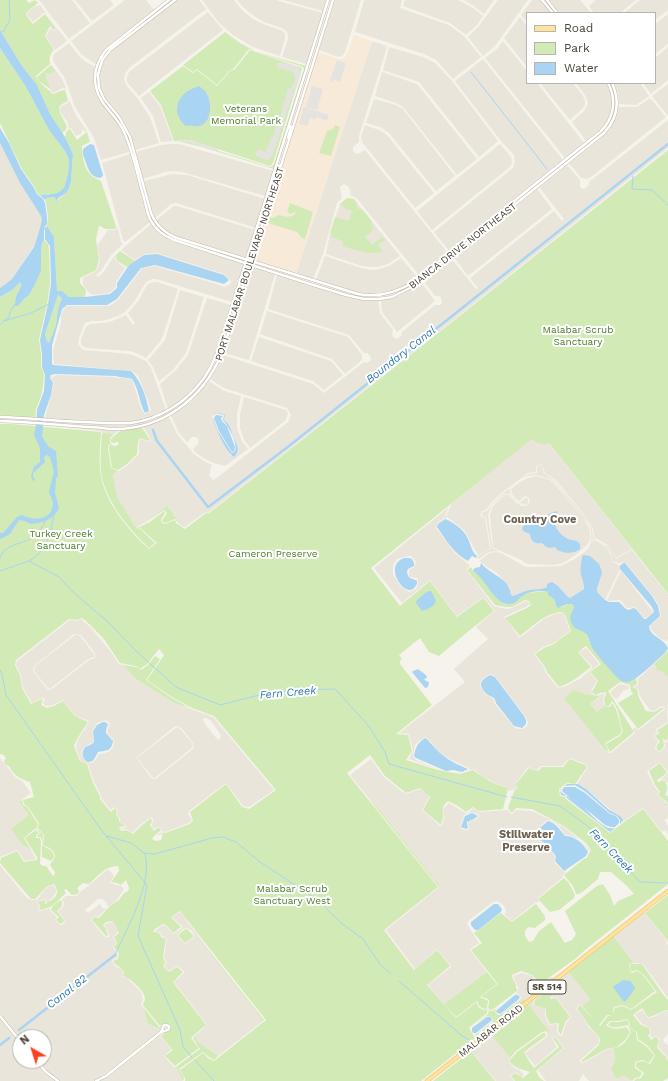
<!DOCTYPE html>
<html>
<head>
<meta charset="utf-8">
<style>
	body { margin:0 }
	#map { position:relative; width:668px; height:1081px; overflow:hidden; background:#f6f3ec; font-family:"Work Sans",sans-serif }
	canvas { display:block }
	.legend { position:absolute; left:526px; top:12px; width:130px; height:72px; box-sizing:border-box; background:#fff; border:1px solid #b7b4b0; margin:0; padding:5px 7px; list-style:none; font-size:12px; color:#4b4439 }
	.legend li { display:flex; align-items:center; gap:8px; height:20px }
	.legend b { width:20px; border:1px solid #b7b4b0 }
	.north { position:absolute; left:12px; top:1029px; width:40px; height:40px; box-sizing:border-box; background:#fff; border:1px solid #b7b4b0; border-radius:50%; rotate:321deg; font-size:11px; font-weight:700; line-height:16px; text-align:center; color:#4b4439 }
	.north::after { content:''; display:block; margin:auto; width:14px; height:18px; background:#fc3f1d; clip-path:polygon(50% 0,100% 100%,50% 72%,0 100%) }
</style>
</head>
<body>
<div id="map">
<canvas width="668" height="1081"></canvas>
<ul class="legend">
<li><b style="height:5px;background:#ffe39c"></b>Road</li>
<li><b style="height:11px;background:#d2eab5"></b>Park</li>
<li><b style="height:11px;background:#a9d4f2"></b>Water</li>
</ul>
<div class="north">N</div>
</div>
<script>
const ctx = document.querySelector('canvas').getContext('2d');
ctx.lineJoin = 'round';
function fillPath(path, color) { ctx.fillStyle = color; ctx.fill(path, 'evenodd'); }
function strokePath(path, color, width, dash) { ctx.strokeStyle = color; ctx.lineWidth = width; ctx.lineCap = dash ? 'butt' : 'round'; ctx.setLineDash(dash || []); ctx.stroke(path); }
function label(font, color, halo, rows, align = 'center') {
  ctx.font = font + ' "Work Sans",sans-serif'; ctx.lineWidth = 4; ctx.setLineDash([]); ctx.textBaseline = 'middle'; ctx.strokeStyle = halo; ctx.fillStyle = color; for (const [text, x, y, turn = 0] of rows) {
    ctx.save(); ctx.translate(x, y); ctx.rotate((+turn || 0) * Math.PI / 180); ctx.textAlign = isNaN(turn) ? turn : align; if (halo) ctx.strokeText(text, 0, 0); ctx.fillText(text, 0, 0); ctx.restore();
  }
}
fillPath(new Path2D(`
	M39 0H72L90 23 69 39Z
	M75 0H110L114 5 92 21Z
	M125 0H146L154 10 108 47 102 53 96 64 94 63 81 54 71 41Z
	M177 0H199L206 9 129 68 125 74 124 79 126 85 138 99 150 117 159 143 135 150 131 136 125 125 103 96 100 84V71L104 60 111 51Z
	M202 0H234L242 10 253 19 263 24 283 31 285 34V38L280 56 253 47 233 35 219 23Z
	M237 0H277L282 2 323 13 307 64 282 57 288 39V34L286 31 282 28 264 22 254 16 244 8Z
	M283 0H327L323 11Z
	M335 0H361L345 52 342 56 338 57 319 50Z
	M364 0H402L400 8 449 25 465 37 481 57 453 79 436 60 424 54 355 32Z
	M405 0H458L473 8 483 16 477 25 466 35 450 23 403 6Z
	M464 0H494L484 14 474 6Z
	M498 0H528L495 46 483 56 468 37 479 26Z
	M532 0H541L551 13H527V22L521 15Z
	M548 0H580L591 13H559Z
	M596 0H636L620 13H594L589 6Z
	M640 0H668V10L655 20V13H624Z
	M40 5 67 41 55 50 46 36 51 28 54 31 57 28 46 13H44L33 22 27 15 28 12 34 7Z
	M208 12 223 30 139 96 127 82V77L129 72Z
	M668 14V44L655 54V24Z
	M520 17 527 26V67L504 38Z
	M372 41 387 46 380 70 359 136V142L353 147V151L355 153 358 154 365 150 447 252 419 275 358 200 355 197 351 196 349 187 344 184 340 187 342 198 337 203 323 254 313 279 296 274Z
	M503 41 527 71V83H537L584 143 565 158 485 58 497 49Z
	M69 43 79 56 86 62 95 67 93 78 97 95 103 105 116 121 120 128 127 143 129 152 101 160 94 138 75 107 67 84 64 77 53 61V58L54 54Z
	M389 47 423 57 435 63 452 81 498 141 479 157 419 82 383 70Z
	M668 47V80L651 94 643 83H655V58Z
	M483 59 563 160 449 251 434 232 513 168 515 162 514 155 501 141 455 81Z
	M51 64 62 79 65 85 67 91 66 89 62 88 56 92 53 93 49 88 50 86 46 77V73L50 74 56 71Z
	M382 72 417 84 477 159 457 175 404 108 396 103 375 96Z
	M540 83H573L583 96 585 101V105L582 109 570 120Z
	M576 83H607L610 89 612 101 611 113 605 125 599 131 586 141 572 122 584 111 587 106 588 102 585 95Z
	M614 83H640L649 96 636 105 619 104 618 93Z
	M668 84V116L652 96Z
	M149 92 160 106 173 141 161 142 153 116 141 98Z
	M650 98 666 117 591 177 587 179 581 178 569 163 608 131 615 119 618 107H637Z
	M374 99 396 105 403 109 455 176 436 191 389 133 380 127 366 123Z
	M69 100 76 115 87 131 85 132 83 129 81 134 76 136 71 128 69 129 67 121 63 116 60 111V107L69 102Z
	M668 120V148L452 321 208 513 205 512 185 527 182 526 167 506 146 522 138 526 139 528 137 529 117 497 113 475 128 465 139 454V442L141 439 149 442 151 440 148 434 144 428 141 427 136 429 133 428 149 425 169 417 177 434 193 453 202 460 212 465 209 475 212 479 214 480 288 422 291 415 287 408 224 388 210 379 218 367 223 355 313 384 324 393 364 362 367 363 370 361 371 359 370 356 367 353H364L349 335 268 309 277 275 345 296 364 300H378L380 313 393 330 392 334 393 337 396 339 398 338 401 336 402 332 435 305H440L442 303 441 298 439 296H435L423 280 451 258 476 289 478 288 470 278 554 211 562 221 564 219 539 187 567 165 580 180V185L581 188 584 189 586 188 589 185V181L593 179Z
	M365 125 379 130 387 135 434 193 415 208 362 142 361 137Z
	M0 143 20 183 41 216 42 220 40 228 34 246 12 279 0 288Z
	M170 144H179L186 146 273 171 265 196 182 172 172 171 165 172 143 179 136 152 161 145Z
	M500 144 511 157 512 161 511 166 432 230 417 211Z
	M130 154 146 213 150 222 125 242 123 240 102 163Z
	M172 174 187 175 265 199 256 228 176 203 171 204 155 218 152 210 144 181Z
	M537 189 552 209 468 276 453 256Z
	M347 198 354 199 357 203 400 256 388 264 378 267H371L362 266 326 254 330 233 340 204Z
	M174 206H177L255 230 246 258 181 238 168 232 160 225 156 220Z
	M151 224 161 235 173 242 244 264 232 302 156 279H152L146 282 134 302 125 312 118 316 109 319 102 321H91L85 323 79 338 78 344 81 348 84 350 130 354 146 361 151 368 166 410 146 418 132 421 118 422 45 418 54 384 51 378 56 375 116 377 117 378H125L132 380 134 385 140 406 144 413 145 414 151 411 149 403 141 383 138 376 132 371 54 364 53 350 61 323V315L63 310 67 306H107L111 305 118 300 141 270 143 268 155 266 217 284 224 287 229 285 231 282 230 280 224 274 157 253 144 254 135 260 121 250Z
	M117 226 121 241 123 244 112 254 101 271 96 275 98 277 103 273 114 256 116 261 125 268 116 282V287L109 293 92 295 87 291V290L83 285V278L97 270 100 261 97 246 99 243 108 230H115Z
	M325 256 361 268 371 270 379 269 389 266 401 258 417 277 403 287 391 291 371 294 353 292 316 280Z
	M252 266 275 274 249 360 224 353Z
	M153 282H157L178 289 162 339 146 358 139 354 130 351 86 348 82 346 81 343V339L86 327 90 324 110 322 126 315 133 325 135 323 128 313 138 301 147 285Z
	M421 282 435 301 397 332 382 312 381 300 399 296 412 288Z
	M180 290 204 297 186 353 173 370 159 381 153 367 148 360 165 340Z
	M207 298 231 305 217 350 204 376 197 385 187 396 168 409 160 384 175 371 188 355Z
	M267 311 348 337 362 355V360L345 374 332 359 260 334Z
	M259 337 331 361 343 375 324 390 313 381 251 361Z
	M209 381 224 391 241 396 237 414V428L242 441 248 449 225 466 214 463 203 458 195 452 193 449 198 444 199 440 196 437H192L188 441V443L179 433 171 416 192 401ZM219 413 225 415 224 420 230 427 235 440 238 446V451L231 456 218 432 213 420 212 416 215 414Z
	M244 397 286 410 288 414 286 420 250 448 244 440 240 428V415Z
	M167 413V414L148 422 132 426 118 427H110L45 423V421L119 425 132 424 147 421Z
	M44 425 104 429H125L119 430 114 434 103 433 101 431Z
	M540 432 632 549 616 558 609 546 594 537 593 528 583 513 556 480 546 474 541 464 536 466V472L528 473 504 491 491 503 486 510 482 511 480 516 485 518 490 549 481 554 478 555 464 530 446 516 450 508 451 504Z
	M541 465 545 474 555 481 583 514 592 528 593 537 597 540 593 539 589 544 591 539V531L589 525 555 482 550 479 536 475 527 476 520 480 529 474 537 473V466Z
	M536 476 550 480 554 483 583 518 588 526 590 531V539L587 545 577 554 563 563 554 565 527 564 521 560 494 548 493 546 490 515 493 506 506 494 509 495 514 501 522 506H527L530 501 529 498 526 496 522 498 520 501 517 500 512 494 511 489 520 482 528 478Z
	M517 483 510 488V492L511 495 516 501 520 502 526 498H528V502L527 505 522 504 514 500 510 494 506 493 492 505 488 515 492 546 494 549 500 552 494 551 487 553 479 559 478 558V556L491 549 486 518 482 515 483 512 487 511 492 504 505 492Z
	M449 507 445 515 447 518H444L438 523 436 528 455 553 461 558 465 561 470 566 466 570 467 571 494 606 506 609 512 608 526 601 529 602 530 604 526 607 512 613 504 617 519 637H521L544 619 554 614 562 613 564 615 570 631 554 643 543 647 534 654 544 668 546 673 558 688 564 687 581 678 592 668V666L579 652 586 648 599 664 589 672 597 681 591 691 594 695 585 694 574 690 569 703 606 751 608 750 609 753H611L635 733 633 729 635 727 638 730H639L665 709 664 707 661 706 654 711 650 710 640 696 638 689 634 687 638 685V679L654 664V666L659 671 663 672 667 675 668 677V704L667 706 668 708 667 709 668 722 660 727 656 729 657 733 654 736 658 741 656 745 655 748 658 752 661 751 665 747 664 741 666 743 668 740V784L664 779 659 781 668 773 660 762 647 771 654 786 659 792 657 795 668 804V818L664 820 668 826V834L665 830 662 832 643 808 622 822 623 820 586 789 577 784 588 767 585 764 570 758 562 766H541L537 770 528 767 516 783V788L513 790 508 791V788L495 783 481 776 474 769 469 770V768L452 760 443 755 437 750 427 738 425 737 418 742 415 745 413 756 416 760 438 769 409 759 413 751 409 735 408 734 399 733 465 682 454 669 488 639 476 627 495 611 483 597 457 616 430 580 402 603 374 568ZM408 556H411L416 562 414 567 409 570V576L410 577 417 578 418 581V584L416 589 409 592 406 590 399 584 393 574V565L397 559ZM490 674 493 675 496 677 524 715 527 719 528 724 526 727 522 729H518L514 727 495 704 494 700 491 697 486 695 481 688 480 684 481 680Z
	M594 540 601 543 609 551 613 562 620 566V569L605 600 597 592V588L598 581 581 561 582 566V577L584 582V589L570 598 568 597 558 586 547 587 544 589 532 590 524 592 514 596 511 595 510 591 508 587 498 574 479 561 488 554 495 552 501 553 526 567 561 566 575 559 587 550 592 541Z
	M603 544 609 547 616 559 632 550 668 595V639L665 641 657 636 651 629 650 626 661 616 659 606 653 596 626 563 622 562 620 564 613 561 610 551Z
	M621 571 653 612 646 618H644L636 608 633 607 630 608H627L620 600 609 601 607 600Z
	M81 619 92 629 111 652 119 664 123 665 136 679 174 703 213 717 274 790 249 807 243 806 226 783 189 811 188 814 192 820 189 823 165 832 162 831 161 835H157L161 832 162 830 161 828 157 827 154 829 152 827 153 819 151 817 140 825 132 833 126 829H121V828H125L126 826 120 821V818L117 815 118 811 116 808 114 807 111 810 101 798V795L94 782 88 764 81 761 77 751 76 746 78 739 85 729 89 721 76 716 63 700 53 705 47 706 43 704 45 699 44 698 37 700 32 703 23 688 21 675 16 665 17 661 70 620 77 621ZM74 634H77L81 635 95 653V658L89 660 52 689 49 690 46 688 33 671V668L34 666ZM204 718H206L211 721 214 725 221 736 220 739 218 740 217 739 205 724 203 720ZM106 720 110 723 107 732 114 741 113 747 110 751 105 753 99 754 96 759 92 763 86 762 82 756 81 752 84 747 93 742 94 738 92 731 94 728 97 723ZM177 726 180 727 182 729 193 743 194 748 158 777 155 779H152L138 760 137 757 174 727Z
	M75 635H77L80 636 94 654V657L88 659 51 688 49 689 47 687 34 671 35 666Z
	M620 684 629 686V689L623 691 617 699 614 698 610 692Z
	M605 693 603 699 604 706 597 712 590 704 600 697 597 696Z
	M177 727 181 730 192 743 193 747 157 776 155 778H153L138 759V757Z
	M0 758 15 777 22 781 31 793 19 802 29 815 22 844 31 850 36 859 25 861 17 850 0 857Z
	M371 759 384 777 401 791 406 794 420 789 426 793 429 797 422 810 440 826 442 825 444 818 443 809 449 803 467 814 473 808 480 812 508 810 512 815 516 810 532 811 551 820 565 828 585 844 590 850 589 851 585 845 579 839 569 835H565L559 826 552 821 547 820 534 832V836L547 846 555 856 554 862 564 872 567 871 563 875V877L538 898 539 902 535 903 512 921 504 914 506 912 505 908 502 904 497 901 493 902 468 921 467 924 479 943 470 949V950L487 972 444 1004 428 985 451 967V966L437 949 415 969 386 930 438 888 440 886 350 775ZM472 812 479 815V817L475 820 468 822V824L469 827 468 830H463L460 827 464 815Z
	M0 865 26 897 31 900H35L38 899 44 890 50 886 53 885 56 889V893L51 899 46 903V900L45 899 36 902 39 905 38 908 40 911 50 908V911L57 917 55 920 60 925 63 924 66 921 58 911 63 907 64 903 62 899 66 896H75L78 895 80 892 92 883 103 873 107 870H109L114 876 110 883 121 886 124 889 116 901 108 907 106 902 102 899H98L85 910 88 913 100 904 103 909 107 908 98 917 95 916 91 920 103 935 106 937H109V935L107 929 104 925 107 923 113 922 118 932 113 937 116 943 113 947 118 954 117 958 112 960V961L115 966 122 970 123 972 122 977 127 978 141 992 143 1000 141 1005 144 1008 145 1015 148 1024 160 1029V1031L117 1065 105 1074 93 1081H60L47 1071 38 1061H44V1037H20V1039L0 1014Z
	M668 893 644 912 666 940V943L668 945V998L643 964 634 963 613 936Z
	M180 912 263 1021 218 1056 217 1055 210 1050 202 1046 196 1040 197 1034 207 1025 174 982 184 973V971L177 966 169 971 164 966 166 963 164 956 167 939 162 936 161 933 155 931 163 925 166 926 173 934 182 928V926L172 917ZM187 928 192 931 195 936 185 944 177 935 183 929Z
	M566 969 527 1001 520 1002 519 1001 521 997 519 994H516L519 989 513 976 522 973 532 976 536 981 532 990 533 993 550 978 552 977 553 978Z
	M568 972 592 999 582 1006 580 1004 576 1009 582 1014 589 1028 597 1034 599 1040 598 1044 580 1060V1062L583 1063 606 1050 613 1048 616 1055 615 1060 611 1069 612 1074 614 1077 622 1076 626 1077 632 1081H589L583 1074 579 1081H546L538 1070 564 1048 555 1036 552 1038 557 1047 535 1066 528 1057 525 1053 547 1037V1033L549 1031 528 1003 545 990 534 999 533 1005 545 1009V1016L549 1025 557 1024V1032L560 1036H562L566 1023 571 1017 556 997 551 998 563 983 562 982 557 980Z
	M642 1010 648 1018 654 1017 663 1012 668 1011V1034L663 1040 666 1044 668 1045V1059L658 1046 660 1039 656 1035 652 1038 650 1035 651 1033 650 1028 642 1024 635 1015Z
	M0 1017 20 1043V1061H35L45 1073 56 1081H0Z
	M163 1033 160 1036 172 1049 165 1055 164 1056 174 1067H176L183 1081H99L107 1077Z
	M490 1033 510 1058 509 1062 513 1067 521 1071 524 1075 522 1077 515 1072 510 1076 514 1081H496L470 1049Z`), '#eae5da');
fillPath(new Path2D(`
	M354 35 372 41 296 274 253 260 318 52 338 59H343L347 54Z`), '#f7ead8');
fillPath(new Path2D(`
	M0 0H26L29 3 35 0 38 3 27 12 26 15 33 24 45 14 56 28 54 30 50 26 45 36 54 50C50 53 49 59 50 64L36 76C39 84 47 88 53 94 58 93 60 90 65 90L68 101 62 104 59 107C59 115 65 120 67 127L65 131 62 133 50 114 37 85 22 66 0 30Z
	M225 32 240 43 255 51 249 49 234 68 229 71 217 85 197 69 193 72 183 65Z
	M0 48 26 87 49 130 65 151 69 160 68 174 64 188 59 192 53 194 40 195 38 194 35 188 22 169 0 123Z
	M250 50 302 68 273 163 270 166 190 140 174 141 161 105 150 91 183 66 193 73 197 70 217 86 230 71 235 69Z
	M257 52 306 66 274 169 202 147 181 142H190L270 167 272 166 274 164 304 69 303 67 300 66Z
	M51 65 56 71 50 74 46 73V77L50 86 49 88C44 84 39 83 37 77Z
	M335 125 340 127 331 156 319 153 327 131 333 129Z
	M70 129 77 140 87 132 90 142 82 146C82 155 84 170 92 176 94 178 98 179 101 181L116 226 115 229H105L100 226H99L96 239 99 260 96 270 80 278V283L86 290 85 297H69L62 291H57L54 237 47 226 48 217 46 202 45 200 46 198 55 197 56 201 66 193 69 188 71 181 73 154 65 137 67 131Z
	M668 150V594L549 443C541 445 538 444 532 439L371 568 400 606 430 581 457 617 483 598 494 611 465 634 439 656 429 652 420 638 399 655 402 659 400 661V664L432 705 396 734 408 735 412 751 406 760 438 770 460 774 473 770C484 779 494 784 508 788L503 809 479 811 473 807 466 812 458 806 448 801C441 807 443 809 443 817 443 818 441 824 441 825L423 810 430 797 420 788 406 793 385 776 370 755 347 773 438 887 384 930 414 970 437 950 450 966 427 985 456 1018 477 1002 478 1007 484 1010 487 1009V1013L471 1026 469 1028 475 1038 421 1081H185V1078L180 1070 203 1053 208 1058 214 1061 266 1020 180 911 171 917 181 927 173 933 166 925 163 924 155 929 153 932H157L160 934 161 937 166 939 163 956 165 963 163 966 169 972 177 967 183 972 173 982 206 1025 194 1035 191 1038 199 1048 175 1066 165 1056 173 1050 161 1036 170 1029 171 1027 170 1024 165 1023 160 1026 143 1005C143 1003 145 1001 145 999 145 991 130 978 123 976L124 972C121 967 116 966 113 961L118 959 119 953 114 947 117 943 114 937 119 933 113 921 106 922 103 925 106 929 108 936H106L92 920 95 917 99 918 110 906 119 900 123 894 128 891 129 888 126 880 121 885 117 883 111 882 119 871 118 866C105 866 98 876 89 884L83 883 77 888 79 891 78 894 72 895 66 889 64 890 66 893 52 906 41 910 39 908 40 905 37 902 45 900V904C55 898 61 895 54 884 44 886 42 893 35 899H31L0 863 1 858 17 851 24 862 37 860V857L25 838 36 830 39 834 36 835V838H40L41 842 40 864 43 866H46L53 876H54L55 872 50 865 55 857C54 849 50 848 43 845L44 835 38 828 39 823 28 807 24 804 23 800 34 797 30 782C24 780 16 777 12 771 10 767 9 766 5 764L4 761 6 758 4 755 0 754V424H11L101 432C100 448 98 465 102 481 108 506 131 533 149 549L157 543 139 527 150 522 164 511 165 513 161 520 162 523 165 524 175 520 176 523 185 529 206 513 208 514 452 322ZM81 618 85 620 104 639 120 663 136 666 140 669 147 664 159 649 164 655 147 680 170 696 192 708 214 716 276 790 249 809 242 807 226 784 190 812 193 820 190 824 165 833 163 832 161 840 156 841 152 839 154 836 161 830 160 828H157L154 831 150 825 152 822 151 818 141 826 133 834 126 830 121 831 119 827 125 826 119 821V818L116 815 117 811 115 808 111 812 100 799V796L93 783 87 764 80 761 74 746 77 739 88 722 75 716 63 701 54 706 47 708 41 705 43 699 37 701 31 704 22 688 20 675 15 665 16 660 69 619 77 620Z
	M347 198 354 199 357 203V206L358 209H362L372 221 371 225 374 228 372 229 373 230 365 237 372 245 382 237 385 240 378 245 383 251 382 252C368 255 356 250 342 246L343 241 331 237 332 233H330L335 217 349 221 352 211 346 209 340 204Z
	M290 203 313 212 305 239 302 238 297 232 268 223 269 217 273 218 279 215C287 217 288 218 296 214L295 212 290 214 287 212Z
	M44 240 48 244 49 249 50 283 47 304 39 340 41 354V366L44 374 43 386 41 396 36 409 35 418 0 415V297L12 290 19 283H22L16 296 18 306 24 299 29 295 41 271V251L42 243Z
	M120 251 135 261 129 265 127 267 117 261 115 256Z
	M58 295 62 298 58 309 56 325 49 343 47 341 45 334Z
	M141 428 143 429 150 440 149 441 140 438 138 442 137 454 127 464 118 470 112 468 109 449 110 444 114 446 118 445 119 443 117 442 113 443 111 442V439C113 437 116 434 119 432 123 429 135 430 141 428Z
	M102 433 114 434 110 438V443L112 444H109L108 449 111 468 118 471 113 475 117 497 137 529 139 528 155 543 149 548C130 530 111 508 103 482 99 468 101 448 102 433Z
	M167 506 182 526 175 519 165 523 163 522 162 521 167 513 164 510 146 522Z
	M471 567C473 572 476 573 479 576 489 586 492 598 505 604L518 600 523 595 528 593 546 591 548 592 549 595 554 599 556 605 562 607 567 604H572L574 607 572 612 583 631 587 635 589 642 630 682 636 678 637 684 632 687 637 689 639 698 646 711 654 712 661 708H664L638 729 618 703 633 694 631 691 630 685 620 682 608 691 634 732 610 752 606 744 620 736 623 731C618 720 621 710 612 701L609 706H605L604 699 606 695V692L600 693 596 695 592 692 598 681 590 672 601 664 586 646 578 652 591 667C580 675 572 683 559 687L547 672 545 667 535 654 544 648 554 644 571 631 565 615 562 612C545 613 533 626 520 636L505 618 527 608 531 605 529 601 525 600 512 607H506L495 605 467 570Z
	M668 651V677L663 672 657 670 654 664Z
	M155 656 160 659 146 680 170 697 190 708 174 703 136 679 123 665 136 667 141 670 148 665Z
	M574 690 585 694 600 696 590 704 597 712 604 706 610 707 612 703C619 711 618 721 622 731L619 735 605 743 608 750 606 751 564 698Z
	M668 723V738L666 741 663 738 664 746 661 750 658 751C655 747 657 745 660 742L655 736 659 733 657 730 661 728Z
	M570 759 585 765 587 767 575 784 567 783 559 789 560 796 565 797 566 799 610 833 624 822 643 809 668 841V884L585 950 575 959 550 977 533 992V990L538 981 532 975 527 973 521 971 512 975C512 980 517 983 516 988L518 990 492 1010H490L488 1007 489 1004V1000L486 998 481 997 498 984 471 950 482 943 474 933 501 913 512 922 536 904 545 916V920L535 928 528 927 525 931V936L529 942 533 941 539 931 551 922 565 943 572 940 576 934 565 911 597 886 603 884 610 895 614 906 618 901 634 894 627 886 611 872H600L598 879 581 893 578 894H576L573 886 564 875 585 858 586 859 591 850 586 843 565 827 551 819 532 809 516 808 512 813 508 808 515 789H517L516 784 529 768 538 771 542 767H563Z
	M660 763 667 773 657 780 658 782 664 780C668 786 668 788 665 795L668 796V803L658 795 660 792 655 785 649 771Z
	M369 799 376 806 440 886 439 887Z
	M22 800 23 805 27 807 38 824 37 828 43 835 42 845C48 849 53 849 54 857L51 861 42 857V842L41 837H37V836L40 834 37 829 36 828 24 838 31 850 22 844 11 829 29 815 19 802Z
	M564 878 569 883 575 895 574 898 559 910 550 912 538 899Z
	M668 895V944L667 940 645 913Z
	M61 900 62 903V906L57 911 65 921 60 924 56 920 59 917 51 910C52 906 57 902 61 900Z
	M188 924 264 1020 263 1021Z
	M187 929 194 936 185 943 178 935 184 930Z
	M613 936 634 963 629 964 631 973H632L637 971 642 974 655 991 631 1009 623 1005 614 1007 612 1015H607L599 1025 582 1006 591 999 568 972Z
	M630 964H642L662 993 668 1000V1010C660 1011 656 1016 648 1017L642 1008 633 1015 641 1025 649 1028 650 1033 648 1035 651 1040 656 1036 659 1040 657 1047 668 1060V1078L663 1081H634L636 1079 641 1078 644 1073 636 1067V1063L643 1061 650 1064 655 1055 647 1045 638 1039 637 1032 629 1027 630 1023 627 1019 619 1021H610L606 1025C611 1030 620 1029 626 1027L630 1032 626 1039 617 1047 606 1049 583 1062 581 1061 599 1045 600 1040C597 1031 595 1033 590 1027 585 1021 584 1015 577 1009L580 1005 600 1026 608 1016 612 1015 615 1008 623 1006 631 1010 657 992 643 974 637 970 631 972Z
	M487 972 497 984 480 997 481 998 485 999 488 1001 487 1007 489 1011H493L498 1007 496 1009 495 1012 498 1015H500L519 1001 520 1002 525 999 527 1001 489 1031 487 1029 473 1041 476 1038 475 1034H477L492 1022 493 1020 490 1017 487 1016 476 1024 488 1014 489 1010 488 1008 484 1009 479 1006 478 1002 477 1001 456 1017 444 1004Z
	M557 981 562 983 550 998 551 999 556 998 570 1017 565 1022 561 1035 558 1031 559 1023 550 1024 546 1016V1009L534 1005 535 1000Z
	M528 1003 549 1031 547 1033 546 1031 542 1032 516 1051 510 1058 490 1033Z
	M144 1008 159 1027H161L160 1029 148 1024 145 1015Z
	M627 1020 629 1023 628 1027 636 1032 637 1040 646 1046 654 1055 649 1063 643 1060 635 1062V1068L642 1073 640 1077 635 1078 632 1081 626 1077 622 1076 619 1078 614 1077 611 1069C615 1061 617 1058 613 1048 622 1048 628 1039 631 1032L627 1025C621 1027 613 1029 608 1025L611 1022H619Z
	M543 1033H545L546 1036 524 1052 529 1061 534 1068 559 1047 553 1038 555 1037 563 1048 536 1071 539 1077 544 1081H515L511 1076 515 1073 523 1078 530 1072C521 1069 516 1069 509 1061L517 1052Z
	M197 1034 196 1040C202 1046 210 1050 217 1055L218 1056 214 1060 209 1057 203 1052 179 1069 184 1078 183 1081 176 1067 200 1049 193 1038Z
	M471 1051 495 1081H433Z`), '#d2eab5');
fillPath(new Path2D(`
	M337 60 346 63 340 82 333 79 332 82 330 81Z
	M281 62 298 67 301 74 296 89 294 90 284 121V125L282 126 276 147 275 148 271 159H269V161L256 156V154H255L258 149 266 152 271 137H273L276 126H280L282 117 281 116V113L288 88 290 89 294 84 295 78 294 74 292 72 279 68 276 65 278 63H281Z
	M312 86 323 89 317 110 306 107Z
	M304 107 329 115 327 121 317 117 316 120 310 118 307 126 299 124Z
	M190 140 217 149 219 152 190 143 174 141Z`), '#e5e3e0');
fillPath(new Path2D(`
	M0 30 22 66 37 85 50 114 65 137 73 154 71 181 69 188 66 193 58 198 56 202 55 197 46 198 45 200 40 195 53 194 59 192 64 188 68 174 69 160 65 151 49 130 26 87 0 48Z
	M199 86C201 88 205 90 206 93 212 101 212 120 202 125 196 128 192 124 186 126 175 117 174 104 184 94 188 90 194 88 199 86Z
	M0 128 9 143 21 169 34 188 37 194 43 199 45 203 47 217V224L44 228V240L42 243 41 251V271L34 286 29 295 24 299 18 306H15L16 296 21 286V283H19L12 290 0 297V288L12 279 34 247 40 228 42 220 41 216 20 183 0 143Z
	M90 144 94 145 103 175V176L100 178C91 177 89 171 86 163 85 159 82 154 83 150 84 147 88 146 90 144Z
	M47 226 54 237 57 291H62L69 297H85L110 294 117 288V283L129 265 144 255 157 254 224 275 229 280 224 284 155 265 141 268 117 299 107 305H67L62 309 52 345V364L53 365 131 371C142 382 146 397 149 411L145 413C139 402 139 389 132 379 127 377 120 378 116 376L55 374 51 375 50 378 53 383 51 395 44 415 42 437 49 447 56 451 58 477 56 478 55 493 59 508C54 518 49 520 38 523 36 523 34 524 32 524 27 523 25 520 19 520L10 534 1 539 0 538V533H3L17 517 22 515C29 519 42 521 49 514 52 511 53 506 53 502L49 492 54 471 50 457 47 455 44 457 45 462 33 473V476L35 480 33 481 31 476 34 467 40 462V448L34 435 36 425 37 410 44 391 45 375 42 367V354L40 340 48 304 51 284 50 246 45 239V228ZM58 295 62 298 58 309 56 325 49 343 47 341 45 334Z
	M216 413 213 416V418C213 411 220 413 225 415L224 420C233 428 230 430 235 440 238 447 240 450 234 457 225 451 217 430 213 420V418L218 431 232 453 235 451C238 443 229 427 223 420L224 415Z
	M216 415 223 416 221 418 222 421 227 426 235 447 234 451 232 452 219 431 214 418Z
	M557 511 558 517 554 520C554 527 561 536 568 539 573 541 576 539 580 544V549C576 553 566 554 560 551 558 551 556 549 555 547 548 549 546 547 542 543 536 544 534 543 531 539L530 534 523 531 522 528 525 524 530 523H540L544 520 548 514Z
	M445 519C453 522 463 529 467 537 471 544 471 551 477 556L476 558 472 556 468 561C454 554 446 540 437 527L438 524Z
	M583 555 590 556 599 564 601 569 602 573 597 588V592L605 600 609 602H619L626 609 629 610 633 608 636 609 644 619H646L654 612 652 607 620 569V566L623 563H625L652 596 658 606 660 616 649 626C650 637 664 638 668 648L666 652C659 658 635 682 628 682 627 682 623 682 622 681 617 679 597 655 593 649 590 644 589 639 587 635 583 629 575 632 571 622 569 617 572 612 574 607L572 604H567L558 608 556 605 554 599 548 595V592L545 591C539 591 530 591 524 595 520 597 518 601 514 603 496 610 487 580 474 572L473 570 475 568 480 567 481 563C490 575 509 577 511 595L513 596C519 594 524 591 530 590 536 589 542 590 547 587V584L552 582 558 586 568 597 570 598 584 589C584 583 583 581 581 575 580 571 581 559 583 555Z
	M404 558H409L412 559 414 563V566L408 569 407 572C408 579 412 578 417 581V584C415 587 413 590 410 590 400 590 385 565 404 558Z
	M429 591H431L436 601C434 607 428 609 422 611L416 603 417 600C421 597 424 593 429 591Z
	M418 669 426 675 427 678 424 679 426 681 429 682 428 687 425 688 412 672 413 671Z
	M490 675 495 677 524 716 526 720V724L522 728 514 726 496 703C495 697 492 697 488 695 486 694 484 691 483 690 478 682 483 679 490 675Z
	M103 722H105L108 724 106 730V733L113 741C111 752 107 750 98 752 95 757 94 763 87 762 82 757 81 753 85 747 97 743 94 742 93 731L97 725Z
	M425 738 427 739C440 755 449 761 468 769L462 772 453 770 446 771 416 758 414 756C416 746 417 744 425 738Z
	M567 784H578L586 789 608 809 621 817 623 820 620 824V820L617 816 610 813 586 792 575 785 565 786Z
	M564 787H575L585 793 610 814 616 816 619 820V823L615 827H611L605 825 579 803 570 798 562 791Z
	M562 788 560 791C565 796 572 799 579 803 588 810 595 821 606 827 609 828 611 829 615 828L610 832 567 798 566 796 561 795 560 790Z
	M472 813 478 816 474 819 467 822V824L468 827 467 829 463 828 461 827 465 816Z
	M548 821C556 823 560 830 565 836 575 836 583 843 588 852L586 856 564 871 555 861 556 856 547 845 534 835 535 832Z
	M494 904H498L502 909 501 912 478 930H475L471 925V922Z
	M623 980 630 981 635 987C634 991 628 999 624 1002L613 987Z
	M515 995H518L520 997 518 1000 500 1014 496 1012 497 1010Z
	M487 1017H490L492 1020 491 1021 476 1033H473L472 1031V1028Z`), '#a9d4f2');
strokePath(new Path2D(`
	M0 32H3L10 20 9 0
	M471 72 547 169
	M633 176 632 189 652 190 668 205
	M43 231 45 228
	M4 321 9 317 10 312 15 304
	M0 325 4 321 31 313 49 304
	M0 558C4 543 23 545 33 537 39 533 43 526 46 519
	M29 561C47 552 51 532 54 514
	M0 571 29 561 59 577 73 592 109 623 136 651 176 687 220 705 263 694 297 690 335 689 368 725 385 752 389 764 507 797
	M0 670 2 674 6 695 102 831 147 885 138 936 180 1030 183 1047 192 1057
	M511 797 560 806 593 830 640 882 668 883
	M107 836 131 843 144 853 155 854 212 838 223 837 236 842 260 862 318 900 340 922 363 939 379 963 391 974
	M115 955C127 927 153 885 145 854
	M399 981 461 1035 473 1042
	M475 1046 476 1048
	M195 1060 214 1081`), '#a9d4f2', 1);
strokePath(new Path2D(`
	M153 430 157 441 208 507 211 505 289 446 668 144
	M19 1030 115 955
	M0 1045 9 1038`), '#a9d4f2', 2.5);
const tertiary = new Path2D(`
	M169 0 106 50C97 61 93 73 96 87 99 104 114 113 122 128 133 148 137 176 144 198 146 205 147 214 151 221 156 230 164 236 174 240L310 284 346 295 364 299H379L392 297 412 287 604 133C618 118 620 101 612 83
	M175 0 110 50 103 59 100 67 98 75 99 88 104 99 119 117 130 137 151 213C156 225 164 233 177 238L358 294C377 298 395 293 412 283L600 132C614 119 617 100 608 83
	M542 0 553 13
	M547 0 557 13
	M288 138 291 127 289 125
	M0 417C28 418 57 421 85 422 100 423 116 424 131 423 160 419 187 402 204 378 210 370 214 360 218 351L328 0
	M0 421C30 422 59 425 89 427 96 427 103 428 110 429 161 431 203 399 222 353L333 0
	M0 1016 20 1041
	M37 1061 46 1072 58 1081
	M96 1081 106 1076 161 1032 168 1030 169 1028V1026L166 1025H164L161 1032`);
const primary = new Path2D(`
	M427 1081 668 891`);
strokePath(tertiary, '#c2bbae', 3.5);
strokePath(primary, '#e6c16a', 4.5);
strokePath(tertiary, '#fff', 2.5);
strokePath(primary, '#ffe39c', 3.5);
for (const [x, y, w] of [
	[547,987,38]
]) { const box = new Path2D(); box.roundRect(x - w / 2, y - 7, w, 14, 3); ctx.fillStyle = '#fff'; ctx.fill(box); strokePath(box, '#4b4439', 1); }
label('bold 9px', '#4b4439', null, [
	["SR 514",547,987]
]);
label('10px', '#4a7f2a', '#fff', [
	["Veterans",246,109],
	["Memorial Park",246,121],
	["Malabar Scrub",578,330],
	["Sanctuary",578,342],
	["Turkey Creek",61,534],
	["Sanctuary",61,546],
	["Cameron Preserve",273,554],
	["Malabar Scrub",292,889],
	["Sanctuary West",292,901]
]);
label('10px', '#4b4439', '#fff', [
	["BIANCA DRIVE NORTHEAST",463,246,-38],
	["PORT MALABAR BOULEVARD NORTHEAST",250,264,-72],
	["MALABAR ROAD",491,1031,-38]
]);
label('italic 11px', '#2e7ab2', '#fff', [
	["Boundary Canal",401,355,-38],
	["Fern Creek",288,693,-5],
	["Fern Creek",611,851,46],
	["Canal 82",67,992,-38]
]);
label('bold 11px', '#6e6250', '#fff', [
	["Country Cove",540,520],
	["Stillwater",526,835],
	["Preserve",526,848]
]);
</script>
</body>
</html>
